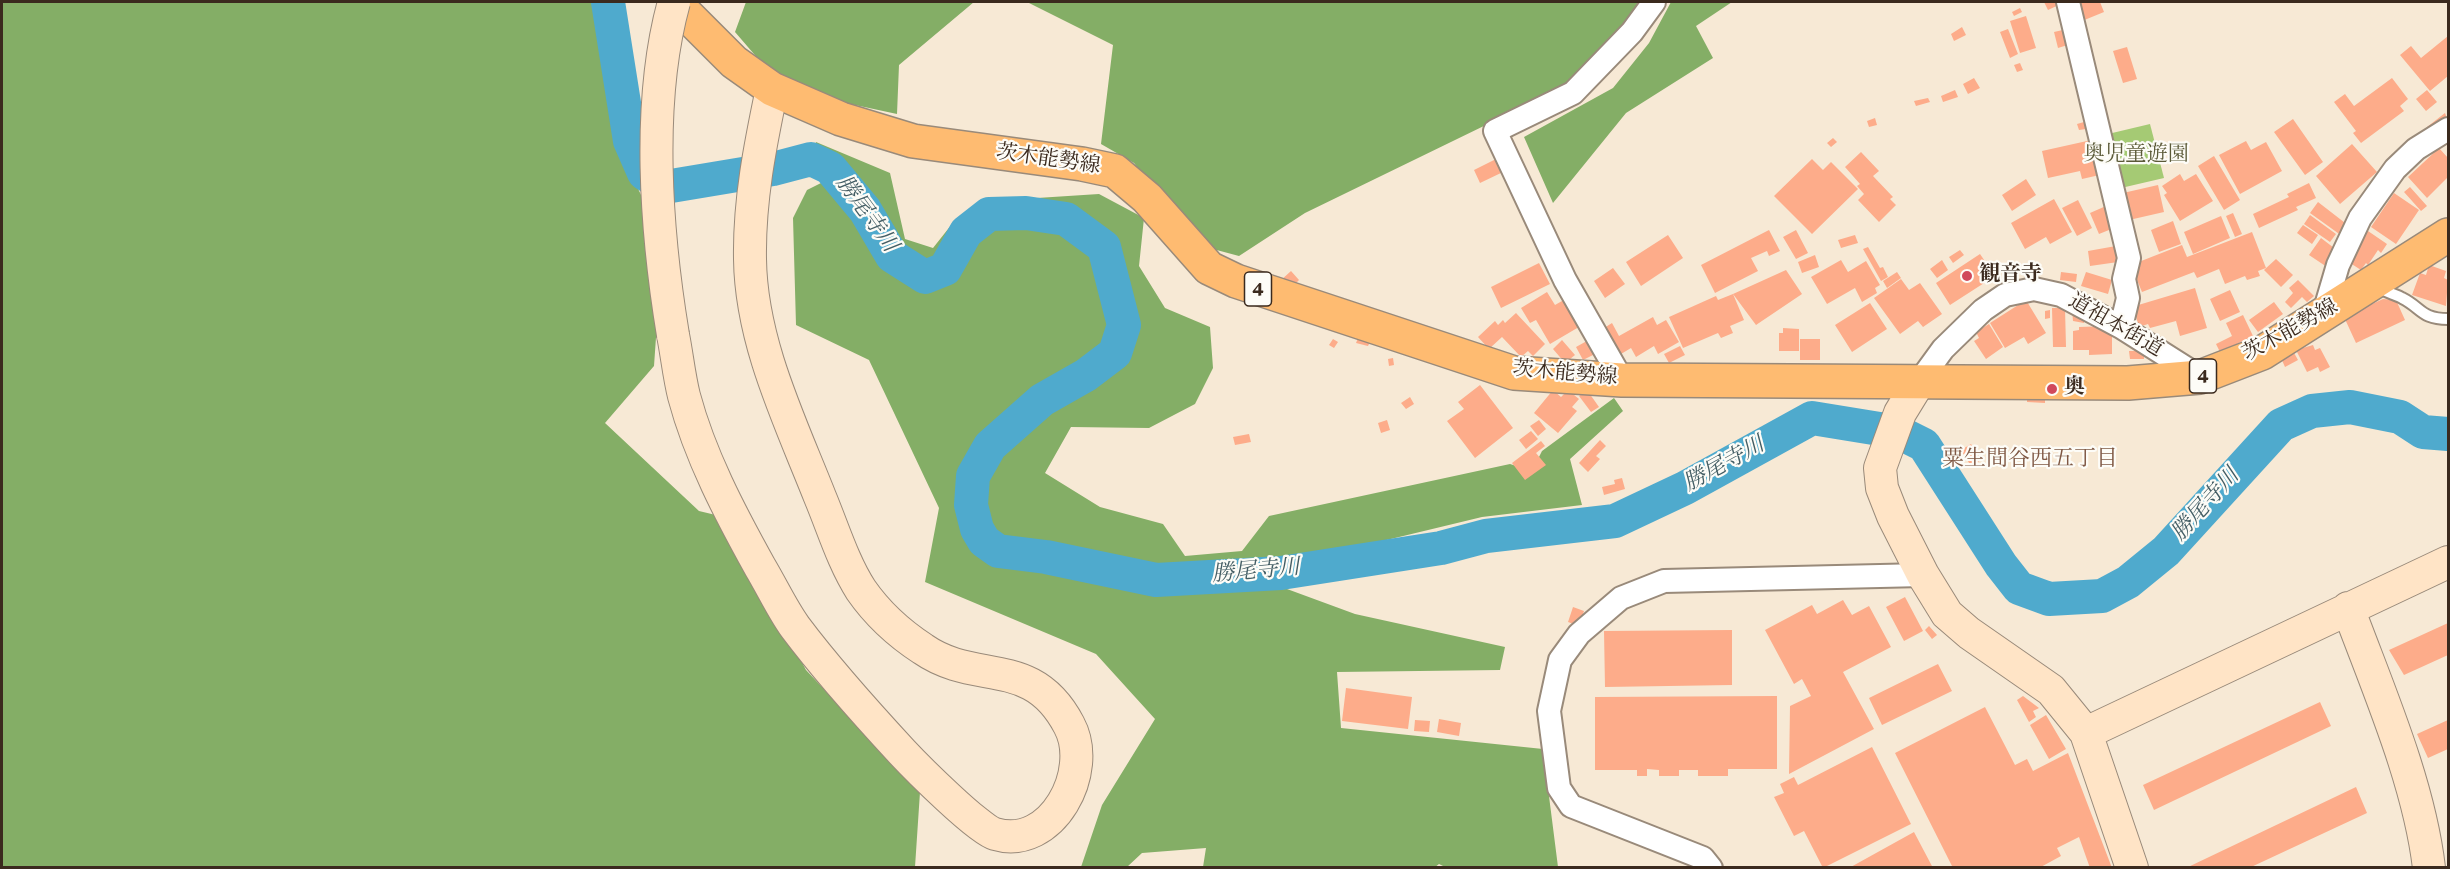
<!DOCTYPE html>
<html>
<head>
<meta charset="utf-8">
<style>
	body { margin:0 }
	#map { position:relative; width:2450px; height:869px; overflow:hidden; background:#f7e9d5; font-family:Vollkorn,serif }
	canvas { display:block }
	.frame { position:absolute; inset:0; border:3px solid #3b2a1e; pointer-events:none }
</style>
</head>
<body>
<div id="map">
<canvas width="2450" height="869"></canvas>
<div class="frame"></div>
</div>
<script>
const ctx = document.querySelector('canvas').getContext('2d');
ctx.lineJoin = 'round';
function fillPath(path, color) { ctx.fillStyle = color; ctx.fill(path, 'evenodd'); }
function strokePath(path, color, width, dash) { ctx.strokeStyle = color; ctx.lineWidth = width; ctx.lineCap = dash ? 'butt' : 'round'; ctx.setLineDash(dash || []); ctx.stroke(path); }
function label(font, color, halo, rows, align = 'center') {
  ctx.font = font + ' Vollkorn,"Noto Serif JP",serif'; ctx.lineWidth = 4.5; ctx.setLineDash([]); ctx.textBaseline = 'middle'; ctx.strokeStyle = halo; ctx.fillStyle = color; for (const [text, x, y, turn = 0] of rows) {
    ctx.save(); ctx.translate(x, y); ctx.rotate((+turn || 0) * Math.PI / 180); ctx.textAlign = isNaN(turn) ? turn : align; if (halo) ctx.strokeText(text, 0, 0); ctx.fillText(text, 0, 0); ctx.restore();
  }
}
fillPath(new Path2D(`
	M2150 124 2164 178 2121 188 2108 134Z`), '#a5ca74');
fillPath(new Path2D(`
	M2 2H600L618 147 642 197 657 323 654 366 605 423 699 511 724 517 806 670 920 792 915 867 2 868Z
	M746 2H974L899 65 897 114 785 90 735 32Z
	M1027 2H1646L1564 87 1305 213 1239 256 1198 245 1134 163 1101 144 1113 45Z
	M1671 2H1732L1696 26 1713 58 1626 113 1553 203 1524 137 1613 88 1649 43Z
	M816 142 890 173 905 239 933 248 952 224 957 235 942 263 926 267 897 250 872 208 837 165 813 153Z
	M829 179 857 215 884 262 922 285 949 275 973 240 991 221 1027 220 1064 225 1096 254 1101 280 1115 324 1107 347 1037 395 984 440 964 474 965 507 969 530 976 542 993 558 1149 592 1287 589 1355 614 1505 647 1500 670 1337 672 1341 728 1543 749 1558 867 1447 868 1439 864 1434 868 1203 867 1206 848 1142 853 1127 867H1081L1102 805 1155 719 1096 654 925 582 939 508 869 360 796 325 793 218 807 190Z
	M1099 194 1144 218 1139 266 1165 308 1210 327 1213 368 1195 404 1149 428 1071 427 1045 473 1100 507 1163 524 1185 556 1242 551 1269 516 1510 464 1532 471 1542 451 1614 398 1623 411 1570 459 1582 505 1482 517 1283 565 1158 574 1050 551 1004 546 990 536 985 528 978 506V479L996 449 1042 405 1088 381 1118 356 1130 327 1109 247 1067 215 1025 207 1037 198Z`), '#84ae66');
strokePath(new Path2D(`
	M608 2 630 141 644 173 665 187 773 169 811 159 830 168 865 210 892 256 925 277 945 269 966 232 989 214 1026 213 1066 219 1104 247 1124 325 1115 353 1086 375 1042 400 990 446 973 476 971 505 977 529 984 541 998 551 1046 557 1156 580 1281 573 1441 548 1486 536 1615 521 1685 488 1812 418 1898 432 1924 445 2001 565 2019 588 2049 599 2102 596 2128 582 2166 551 2281 425 2312 411 2350 407 2400 417 2423 432 2448 434`), '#4faacd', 34);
fillPath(new Path2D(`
	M2044 2H2065L2048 10Z
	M2078 2H2100L2104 12 2082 21Z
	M2020 8 2022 12 2014 16 2012 12Z
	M2026 16 2036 48 2020 53 2010 21Z
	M1962 27 1966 35 1954 41 1951 34Z
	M2008 29 2018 54 2010 58 2000 32Z
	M2067 29 2071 44 2058 48 2054 32Z
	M2448 36V76L2430 91 2400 55 2411 46 2421 58Z
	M2127 47 2137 79 2123 83 2113 51Z
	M2020 63 2023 70 2017 72 2014 65Z
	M1974 78 1980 88 1968 94 1963 84Z
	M2392 78 2408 99 2400 106 2404 111 2361 143 2353 133 2356 131 2334 102 2345 94 2354 106Z
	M1955 90 1958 97 1943 102 1941 96Z
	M2427 90 2437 102 2426 111 2416 99Z
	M1928 98 1930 102 1916 106 1914 101Z
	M2445 113 2448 121 2433 134 2427 127Z
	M1875 118 1877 125 1869 127 1867 121Z
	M2293 119 2323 162 2305 175 2274 132Z
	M2084 122 2086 129 2079 130 2077 124Z
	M1833 138 1837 142 1831 147 1827 143Z
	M2096 139 2104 174 2082 179 2080 171 2048 178 2042 151Z
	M2246 141 2251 150 2266 142 2282 171 2240 194 2219 155Z
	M2352 144 2377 172 2340 204 2316 176Z
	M2439 148 2448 158V177L2427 198 2408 177Z
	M1861 152 1879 171 1873 176 1893 197 1890 199 1896 205 1879 222 1858 200 1864 194 1857 186 1860 184 1845 167Z
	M2214 156 2240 200 2224 210 2198 166Z
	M1496 159 1503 172 1480 183 1474 170Z
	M1812 159 1823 170 1831 162 1858 189 1812 234 1774 196Z
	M2180 174 2184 181 2196 174 2213 201 2180 221 2164 195 2167 193 2162 186Z
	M2026 179 2036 195 2012 211 2002 195Z
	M2309 183 2316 198 2296 207 2298 210 2259 228 2253 214 2289 197 2287 194Z
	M2158 185 2164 212 2129 220 2123 193Z
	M2410 187 2427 206 2421 211 2404 192Z
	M2394 193 2419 210 2396 244 2371 227Z
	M2054 199 2072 232 2050 244 2046 237 2025 249 2011 223Z
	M2078 200 2092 228 2077 236 2062 208Z
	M2318 202 2349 226 2342 236 2310 213Z
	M2106 206 2114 228 2099 234 2090 213Z
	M2233 213 2242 234 2235 237 2226 216Z
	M2310 215 2336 234 2330 242 2304 224Z
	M2221 216 2230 238 2193 254 2184 232Z
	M2173 221 2181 244 2159 252 2151 230Z
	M2303 225 2318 235 2312 244 2297 233Z
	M1769 230 1780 251 1769 256 1767 251 1751 258 1758 271 1715 293 1701 265Z
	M1796 230 1808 253 1796 259 1783 237Z
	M2368 231 2387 244 2381 253 2378 250 2368 265 2366 263 2361 270 2347 261Z
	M2252 232 2266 268 2258 271 2260 276 2247 280 2245 276 2225 284 2219 269 2197 278 2194 272 2142 292 2131 265 2182 245 2187 257Z
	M1668 235 1683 258 1641 286 1626 262Z
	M1855 235 1858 243 1841 248 1838 240Z
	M2321 238 2338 251 2327 267 2309 255Z
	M2116 246 2118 262 2090 266 2088 251Z
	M1868 247 1880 268 1883 267 1888 277 1881 281 1863 249Z
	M1960 250 1964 255 1953 263 1949 257Z
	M1980 254 1995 276 1950 305 1936 283Z
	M1815 255 1819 267 1802 273 1798 262Z
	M2276 259 2293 275 2281 287 2264 270Z
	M1841 260 1848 272 1866 261 1880 285 1875 288 1877 293 1862 302 1855 288 1827 304 1811 277Z
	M1942 260 1948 270 1937 278 1930 269Z
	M1539 263 1550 284 1501 308 1491 287Z
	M2429 265 2446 271 2444 278 2448 280 2446 306 2412 295 2420 273 2426 275Z
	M1613 268 1625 284 1605 298 1594 281Z
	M1786 270 1802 294 1756 325 1733 294Z
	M1291 271 1299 280 1289 290 1280 281Z
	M1897 272 1901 278 1887 288 1883 281Z
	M2061 272 2077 274 2076 282 2060 280Z
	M2086 272 2112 280 2108 294 2081 286Z
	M1901 279 1909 290 1920 283 1942 314 1923 327 1918 321 1900 334 1874 298Z
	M2298 280 2314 296 2307 302 2302 297 2291 308 2285 302 2293 293 2289 288Z
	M2195 288 2207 328 2180 336 2176 321 2150 328 2148 324 2139 327 2135 313 2137 312 2135 306Z
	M2230 290 2240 312 2220 321 2210 299Z
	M1547 292 1555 305 1569 297 1584 324 1550 344 1536 320 1530 323 1521 308Z
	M1733 294 1744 320 1730 326 1733 333 1721 338 1718 333 1683 348 1669 317 1716 296 1718 300Z
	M2383 299 2396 300 2405 320 2356 343 2344 317Z
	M2026 300 2046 333 2028 344 2024 337 2005 348 1990 323Z
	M2274 302 2283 314 2258 332 2249 320Z
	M1870 303 1887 329 1852 352 1835 325Z
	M2052 308H2065L2066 347H2053Z
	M2050 310V318L2045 319V311Z
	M2072 310 2084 314V323L2073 321Z
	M1516 313 1545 344 1533 356 1528 351 1521 357 1502 337 1489 349 1478 337 1495 321 1498 325 1503 320 1505 323Z
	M2243 315 2253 336 2220 352 2216 344 2232 336 2226 323Z
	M1653 317 1657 325 1666 320 1679 342 1658 354 1654 346 1636 357 1631 348 1616 357 1601 330 1612 323 1619 336Z
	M1989 324 2003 347 1986 359 1974 341 1979 338 1976 332Z
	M2108 326 2112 333V354L2089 355V350H2073V331L2079 330V327Z
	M1783 328 1799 329V351H1779V333H1783Z
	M1594 337 1601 351 1583 360 1576 347Z
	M1358 338 1370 342 1368 346 1356 343Z
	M1333 339 1338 342 1334 348 1329 345Z
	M1800 339H1820V360H1800Z
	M1562 340 1575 355 1565 363 1553 349Z
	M2313 345 2315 350 2320 348 2330 367 2320 372 2318 367 2307 372 2296 350Z
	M1680 346 1685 355 1669 363 1664 354Z
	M2129 351H2144V359H2130Z
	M2293 351 2298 360 2285 367 2281 358Z
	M1393 358 1394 365 1389 366 1388 359Z
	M1480 385 1513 428 1475 458 1447 421 1464 409 1458 402Z
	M1553 390 1561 397 1568 390 1579 399 1572 407 1577 411 1558 433 1534 413Z
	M1587 390 1599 407 1591 412 1579 396Z
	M2027 395 2045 396V403L2027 402Z
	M1410 397 1414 404 1406 409 1401 403Z
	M1387 420 1390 430 1381 433 1378 423Z
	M1539 420 1546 429 1538 436 1530 426Z
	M1531 431 1538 439 1526 449 1519 440Z
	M1249 434 1251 442 1235 445 1233 437Z
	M1600 440 1606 446 1596 456 1600 459 1588 472 1579 463Z
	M1541 441 1545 446 1536 453 1546 465 1525 480 1512 463Z
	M1971 444 1981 460 1971 466 1961 450Z
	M1622 478 1625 489 1604 495 1602 487 1615 484 1614 480Z
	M1905 597 1923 631 1904 641 1886 607Z
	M1843 600 1852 615 1869 606 1891 647 1843 672 1874 729 1789 774 1790 706 1811 696 1802 679 1794 684 1765 630 1812 605 1817 614Z
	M1573 607 1584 611 1579 626 1568 622Z
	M2448 623V655L2404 675 2389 650Z
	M1929 626 1937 635 1932 639 1925 630Z
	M1732 630V685L1605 687 1604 631Z
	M1938 664 1952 691 1882 725 1869 698Z
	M1346 688 1412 697 1408 729 1342 721Z
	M1777 696V769H1728V776H1698V770H1679V776H1659V770L1647 769V776H1637V770H1595V697Z
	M2023 696 2039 708 2033 711 2036 717 2029 722 2017 700Z
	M2320 702 2331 726 2154 810 2143 785Z
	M1985 707 2015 765 2027 759 2033 771 2068 753 2112 868H2090L2079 837 2057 848 2061 856 2039 868H1953L1895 753Z
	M2046 715 2066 749 2049 759 2030 725Z
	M1439 719 1461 723 1459 736 1437 732Z
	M1415 720 1430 721 1429 732 1414 731Z
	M2448 720V749L2428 758 2417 734Z
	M1872 747 1911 824 1823 868 1804 831 1794 836 1774 797 1784 793 1780 784 1794 777 1798 785Z
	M2356 787 2367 813 2249 868H2186Z
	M1914 832 1933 868H1849Z`), '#fdac8a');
const lane = new Path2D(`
	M2377 285C2385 293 2393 293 2402 298 2422 308 2421 319 2448 319`);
const street = new Path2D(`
	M2068 2 2129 258 2124 279 2128 298 2121 327
	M2323 316 2338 265 2360 218 2395 169 2416 149 2448 129
	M1622 380 1565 280 1495 131 1573 93 1632 32 1654 2
	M1919 382 1943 349 1983 310 2005 295 2034 289 2061 295 2121 327 2200 377
	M1711 868 1703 858 1571 806 1559 788 1549 711 1560 660 1579 634 1621 598 1664 581 1923 575`);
const secondary = new Path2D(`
	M673 335C677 355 679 376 684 396 700 456 730 513 760 567 772 587 782 609 795 627 828 671 865 712 902 752 916 767 979 830 995 834 1052 851 1094 771 1069 725 1032 654 976 686 923 649 900 634 877 613 861 590 843 562 833 528 820 497 790 421 751 342 750 259 749 201 760 146 772 89
	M1919 382 1900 413 1880 468 1882 488 1893 516 1923 575 1947 614 1969 633 2051 690 2086 733 2132 868
	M2348 608C2378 689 2419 782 2429 868
	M2086 733 2448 562`);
const primary = new Path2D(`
	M674 2 734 62 772 89 841 119 913 141 1082 164 1115 171 1147 198 1209 268 1236 281 1514 373 1622 380 2128 383 2200 377 2262 353 2448 235`);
strokePath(lane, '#998a7a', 14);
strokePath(street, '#998a7a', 26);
strokePath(secondary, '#998a7a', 34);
strokePath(primary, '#998a7a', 36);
strokePath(lane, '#fff', 10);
strokePath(street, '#fff', 22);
strokePath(secondary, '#ffe4c6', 32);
strokePath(primary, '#febb71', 33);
const secondaryBridge = new Path2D(`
	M673 335C656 232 646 103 674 2`);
strokePath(secondaryBridge, '#998a7a', 34, []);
strokePath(secondaryBridge, '#ffe4c6', 32);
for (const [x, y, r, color] of [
	[1967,276,6,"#d1495b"],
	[2052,389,6,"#d1495b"]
]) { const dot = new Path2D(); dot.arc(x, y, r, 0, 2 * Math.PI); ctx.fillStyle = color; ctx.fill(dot); strokePath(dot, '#fdfcf7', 2); }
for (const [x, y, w] of [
	[1258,289,27],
	[2203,376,27]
]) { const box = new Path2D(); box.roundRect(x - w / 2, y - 17, w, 34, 4.5); ctx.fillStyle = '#fdfcf7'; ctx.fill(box); strokePath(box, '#3b2a1e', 1.5); }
label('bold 20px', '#3b2a1e', null, [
	["4",1258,289],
	["4",2203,376]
]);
label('21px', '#5b5a38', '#fdfcf7', [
	["奥児童遊園",2136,156]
]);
label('21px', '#3b2a1e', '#fdfcf7', [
	["茨木能勢線",1048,161,8],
	["道祖本街道",2115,327,30],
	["茨木能勢線",2291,332,-29],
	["茨木能勢線",1565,375,5]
]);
label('bold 21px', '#3b2a1e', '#fdfcf7', [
	["観音寺",1979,276],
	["奥",2064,389]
], 'left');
label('italic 22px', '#435d64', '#fdfcf7', [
	["勝尾寺川",865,215,54],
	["勝尾寺川",1725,466,-29],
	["勝尾寺川",2207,506,-48],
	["勝尾寺川",1256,573,-5]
]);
label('22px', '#7f5844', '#fdfcf7', [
	["粟生間谷西五丁目",2030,461]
]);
</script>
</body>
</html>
